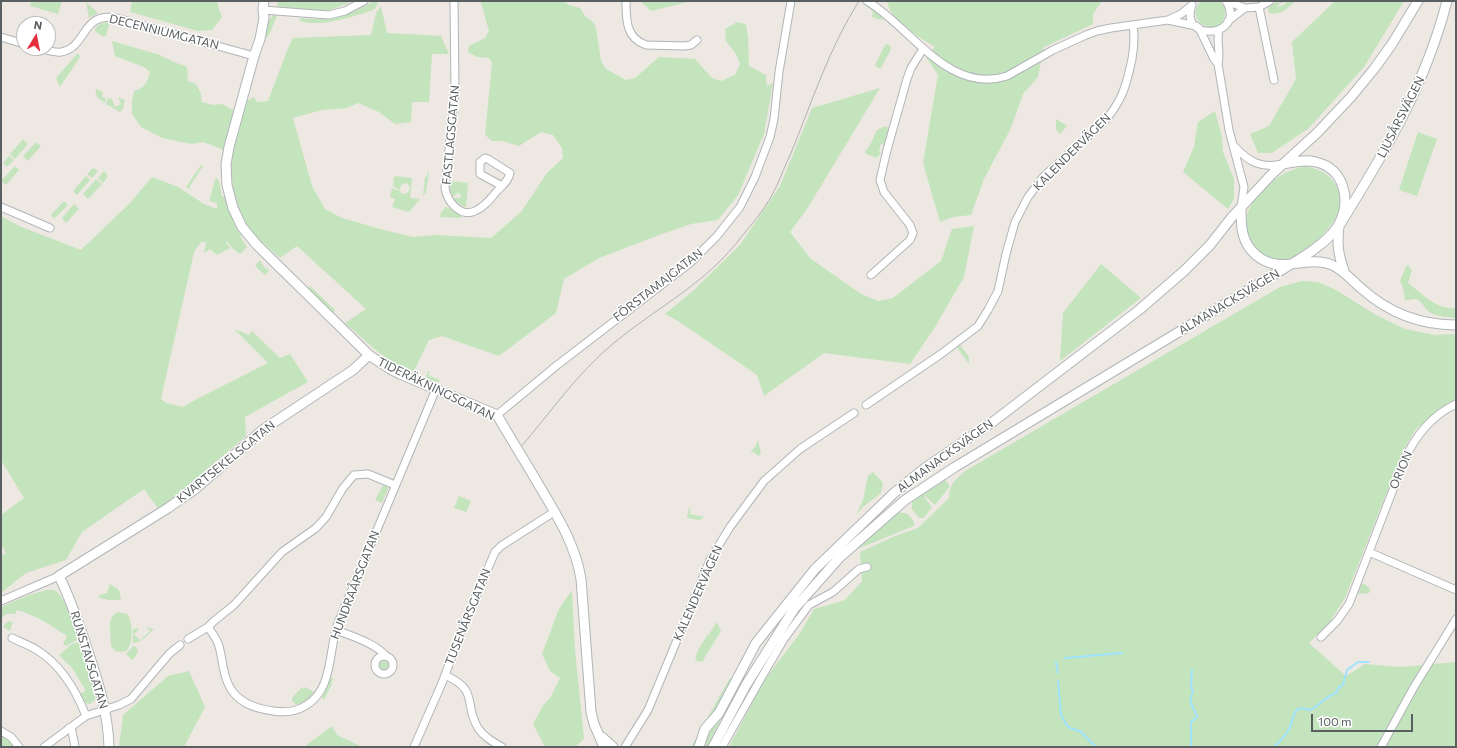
<!DOCTYPE html>
<html>
<head>
<meta charset="utf-8">
<style>
	body { margin:0 }
	#map { position:relative; width:1457px; height:748px; overflow:hidden; background:#ede8e1; font-family:Commissioner,sans-serif }
	canvas { display:block }
	.frame { position:absolute; inset:0; border:2px solid #5a5f62; pointer-events:none }
	.north { position:absolute; left:16px; top:16px; width:40px; height:40px; box-sizing:border-box; background:#fff; border:1px solid #bdbfc0; border-radius:50%; rotate:10deg; font-size:11px; font-weight:700; line-height:16px; text-align:center; color:#5a5f62 }
	.north::after { content:''; display:block; margin:auto; width:14px; height:18px; background:#e52e3c; clip-path:polygon(50% 0,100% 100%,50% 72%,0 100%) }
	.scale { position:absolute; left:1311px; top:714px; width:102px; height:18px; box-sizing:border-box; border:2px solid #5a5f62; border-top:0; padding-left:5px; font-size:12px; line-height:14px; white-space:nowrap; color:#5a5f62; -webkit-text-stroke:3px #fff; paint-order:stroke }
</style>
</head>
<body>
<div id="map">
<canvas width="1457" height="748"></canvas>
<div class="frame"></div>
<div class="north">N</div>
<div class="scale">100 m</div>
</div>
<script>
const ctx = document.querySelector('canvas').getContext('2d');
ctx.lineJoin = 'round';
function fillPath(path, color) { ctx.fillStyle = color; ctx.fill(path, 'evenodd'); }
function strokePath(path, color, width, dash) { ctx.strokeStyle = color; ctx.lineWidth = width; ctx.lineCap = dash ? 'butt' : 'round'; ctx.setLineDash(dash || []); ctx.stroke(path); }
function label(font, color, halo, rows, align = 'center') {
  ctx.font = font + ' Commissioner,sans-serif'; ctx.lineWidth = 3; ctx.setLineDash([]); ctx.textBaseline = 'middle'; ctx.strokeStyle = halo; ctx.fillStyle = color; for (const [text, x, y, turn = 0] of rows) {
    ctx.save(); ctx.translate(x, y); ctx.rotate((+turn || 0) * Math.PI / 180); ctx.textAlign = isNaN(turn) ? turn : align; if (halo) ctx.strokeText(text, 0, 0); ctx.fillText(text, 0, 0); ctx.restore();
  }
}
fillPath(new Path2D(`
	M32 1H62L58 14 30 6Z
	M132 1H218V6L222 17 212 30 198 31 130 12Z
	M284 1H353L331 10H318L317 11 277 7 278 2Z
	M374 1H379L375 9C357 16 316 29 299 20L300 18C336 21 343 18 374 1Z
	M484 1H564L569 5 580 8 585 16 593 22 596 28 601 61 606 69 626 80 635 78 659 57 695 59 712 78 721 81 735 75 740 64 736 54 726 41 725 29 737 22 746 24 748 37 749 66 766 75 767 86 773 83 764 134 738 195 718 220 691 224 662 234 599 258 564 279 556 313 499 356 442 336 429 340 414 371C386 363 366 341 345 323L366 309 297 246 280 258 250 231 240 236 247 247 240 254 232 248 227 241 226 242 230 248 217 255 210 249 204 253 206 242H201L194 252 161 399 166 403 183 407 195 400 268 363 234 329 249 335 252 331 280 358 290 354 308 382 245 417 246 436 159 510 144 489 82 532 66 560 26 573 1 593V556L6 553 1 544V515L24 498 1 460V216L19 226 81 250 130 203 152 177 178 187 204 204 217 209V203L209 201 216 177 219 181 222 197 234 194 231 168 232 153 203 142 192 144 167 139 160 137 141 127 132 114V101L134 91C145 88 147 83 150 72L144 67 115 56 112 41 160 55 174 62 187 67 188 81 196 84 201 94 202 102 213 105 222 104 242 115 247 101 254 97 257 102 268 101 288 48 293 38 371 35 376 13 381 6 387 33 441 36 449 54H432L429 102H412L411 122 395 124 379 112 358 103 347 108 322 110 293 118 312 186 325 209 342 218 384 230 413 237 436 235 491 238 521 212 547 173 563 158 562 148 553 135 541 132 519 146 503 141H492L485 135 492 63 489 58 477 57 468 52 469 46 485 38 489 31 481 3Z
	M640 1H692L651 11Z
	M887 1H1102L1093 14V24L1044 47 1038 77 1023 94 1011 128 984 179 971 215 953 217 940 222 923 163 938 75 926 57 935 47C918 36 891 23 887 1Z
	M1201 1H1220C1223 5 1226 9 1225 15 1221 40 1181 22 1201 1Z
	M1278 1 1284 2 1279 4 1277 7 1284 5 1287 1H1295C1289 8 1280 16 1269 13L1268 10 1269 7Z
	M1335 1H1404L1364 67 1309 128 1272 153H1258L1250 134 1269 126 1296 79 1292 42Z
	M86 2 98 13 89 18Z
	M863 4 875 11 884 20 878 19 872 17 873 11Z
	M274 15 277 16 268 37 264 38 269 19Z
	M110 22 106 36H102L95 31V28L101 23Z
	M888 44 891 47V49L881 68H878L875 65 885 45Z
	M77 54H79L80 57 60 87 56 78Z
	M880 88 807 209 790 232 811 259 861 294 878 301 893 298 941 261 952 229 974 226 964 277 935 327 910 364 824 353 764 396 757 375 678 321 665 314 694 290 740 245 780 186 812 108Z
	M96 89 103 92 102 97 106 98 105 103C100 99 94 97 96 89Z
	M118 97 125 100 123 109 120 112 106 104 108 98 112 99 115 107 121 104Z
	M1215 111 1222 137 1223 152 1234 179V199L1228 209 1183 172 1194 147 1198 122Z
	M1056 119 1067 126 1060 134 1056 129Z
	M885 126 889 128 884 145 881 144 879 151 881 153 877 158 866 154 865 151 869 147 877 130Z
	M1418 132 1437 139 1417 196 1399 190Z
	M23 139 28 144 15 159 10 154Z
	M36 142 41 146 28 161 23 156Z
	M9 156 14 160 7 167 3 163Z
	M201 165 203 166 189 188 194 192 186 187Z
	M15 166 19 170 6 185 1 181Z
	M1305 166C1316 168 1326 172 1333 181 1353 207 1327 234 1306 249 1295 256 1290 262 1276 260 1262 257 1263 257 1253 246 1230 221 1261 186 1285 173 1291 170 1298 168 1305 166Z
	M93 168 98 171 92 178 87 174Z
	M104 171 108 176 103 183 98 178Z
	M428 172 429 173 426 192 423 196 425 177H427Z
	M86 176 90 180 77 195 73 191Z
	M394 176 412 178 410 198 420 199 409 212 392 207 395 199 390 197 392 188 400 191 401 193 405 194 408 192 410 188 407 183 401 185 400 190 393 186Z
	M96 179 102 184 88 199 83 194Z
	M450 181 468 183 466 207C461 206 456 203 453 198H460L461 194 456 193 455 196H452L450 190Z
	M64 201 68 205 54 219 51 215Z
	M74 204 79 209 66 223 62 218Z
	M446 207 462 214 461 218 440 217 441 212Z
	M260 260 264 267 269 271 265 275 255 266Z
	M1101 264 1141 298 1060 361 1063 313Z
	M1409 265V267L1412 270 1408 283C1420 292 1440 313 1456 307V318C1448 317 1439 317 1431 313 1424 310 1423 300 1415 299 1411 299 1408 301 1405 300L1403 288 1400 281 1406 266Z
	M1302 281 1318 282 1336 290 1376 315 1405 329 1434 335 1456 334V399L1437 411 1416 429 1404 449 1345 598 1329 623 1309 643 1346 676 1365 664 1400 667 1456 662V747H729L763 682 800 633 814 609 845 600 862 581 860 552 895 536 918 528 949 498C950 483 954 481 965 471L1280 287Z
	M310 286 335 310 334 313 308 288Z
	M960 345 969 357V364L958 349V346Z
	M428 371H430L428 375 440 380 438 383 425 378Z
	M758 440 761 454 758 456 754 452H750L755 447Z
	M873 472 883 483 881 493 863 507 856 515 863 500 868 476Z
	M945 480 950 486 935 505 924 495 925 498 932 507 924 518H919L911 508H912V501Z
	M383 485H386L388 489 382 503 375 500Z
	M459 496 471 501 466 512 454 508Z
	M690 507V514L704 517 700 520 687 518 689 508Z
	M899 512 908 514 914 522V526L855 550Z
	M1362 583C1367 586 1372 588 1369 593L1358 594Z
	M110 584 119 590 121 600H108L100 598 98 596 107 593Z
	M46 590C50 590 53 589 56 591 65 597 75 629 77 640L66 646 63 644 67 636C51 625 35 615 17 610L15 614H7L1 618V607L29 595Z
	M572 590 575 650 584 739 575 747H545L533 724 544 704 550 698 560 678 550 671 542 654 559 609Z
	M118 612 127 614C133 621 134 644 126 651L120 652 115 651 111 646V643C111 632 106 617 118 612Z
	M9 621 13 622 10 631 3 627 5 624Z
	M717 622 721 631 716 639 709 634Z
	M146 627 154 629C148 634 141 643 133 643V630L136 628 139 629 134 634 140 640 150 631Z
	M708 634 716 639 702 662 695 660 697 652Z
	M78 642C84 654 97 688 95 700L90 704C84 703 82 700 80 694L85 691V689L72 668 59 655 72 644Z
	M133 646 136 647 138 651 135 657 132 660 126 654Z
	M377 665a7 7 0 1 1 14 0a7 7 0 1 1-14 0Z
	M189 671 205 707 184 747H119L123 715 168 676Z
	M331 678H333L331 686 324 700 322 697Z
	M730 678H732L719 707 696 747H691Z
	M302 687 303 689 305 687 314 692 309 699 297 705 292 701V698Z
	M734 693 707 747H702L705 737Z
	M332 726 337 735 362 747H304Z
	M1 735 9 740 15 747H1Z`), '#c4e4be');
strokePath(new Path2D(`
	M1065 658 1122 653
	M1056 662 1058 673
	M1058 681 1061 715 1068 727 1081 732 1096 747
	M1191 747V722L1197 717C1193 703 1187 706 1193 691L1191 687 1192 670
	M1274 747C1278 744 1289 731 1290 727 1294 717 1293 703 1309 710 1319 707 1324 697 1336 693L1339 687 1343 685 1347 670 1358 662H1369`), '#a1e3fd', 2);
const street = new Path2D(`
	M454 1 455 91 445 188C447 201 460 218 475 211 485 207 491 198 498 190 503 185 509 180 510 173L488 159 485 158 480 162V174L502 186
	M626 1C626 20 626 38 646 45L684 46 691 45 697 40
	M867 1C910 26 948 95 1007 76L1053 50 1086 35 1097 31 1111 28 1168 20 1181 14 1192 5
	M1226 1 1245 8
	M1192 5C1178 44 1248 37 1226 1
	M1259 7 1274 80
	M263 10 329 15 345 11 364 1
	M1168 20 1196 26
	M1228 21 1245 8 1259 7 1270 1
	M1199 28 1214 59 1218 64
	M1219 30C1216 42 1221 52 1218 64L1229 130 1244 187 1241 208
	M1 37 24 44
	M39 48C46 50 54 53 61 52 89 47 80 9 120 19L254 56
	M1234 146C1249 162 1261 169 1283 164
	M1 207 50 228
	M871 275 910 240 913 233 910 225 884 192 880 180 887 150 907 79 911 68 923 49
	M866 405 941 354 978 326 988 310 998 291 1006 254 1015 222 1028 197 1044 176 1102 124C1122 102 1126 87 1132 59 1134 47 1135 37 1133 25
	M497 415 556 366 690 263 717 236 740 207 755 177 770 137 774 119 779 72 791 1
	M1369 552 1456 590
	M1 601 59 576
	M208 627C212 633 217 639 219 646 223 661 223 679 233 692 243 705 258 709 273 711 285 713 295 712 305 706 334 690 328 650 338 623L436 389
	M336 630C351 636 375 643 386 656
	M1321 637 1337 621 1349 604 1404 461C1415 436 1431 416 1456 404
	M12 638C20 642 29 645 37 650 61 665 76 690 86 716
	M188 639 208 627 214 621 234 605 282 552 316 528 326 517 343 488 354 475 368 474 395 485
	M375 665a9 9 0 1 1 18 0a9 9 0 1 1-18 0Z
	M445 675C480 691 463 703 478 728 484 737 493 742 502 747
	M69 728 72 731 75 747
	M1 731 11 737 19 747
	M44 747 86 716 119 705 131 699 169 654 180 645
	M414 747 442 683 464 624 495 552 501 546 554 512
	M625 747 648 710 711 558 730 527 764 481 800 449 854 413
	M722 747 760 680 784 639 809 605 833 592 859 569 867 567
	M1381 747 1414 687 1456 619`);
const secondary = new Path2D(`
	M264 1 263 10 264 18 260 39 254 56 229 147 226 164 227 185 233 208 242 227 257 245 369 355 390 369 400 374 497 415 510 437
	M1241 208C1241 226 1241 242 1256 255 1280 276 1307 254 1332 265 1344 270 1352 281 1362 289 1389 313 1420 325 1456 325
	M1344 271C1338 254 1337 244 1339 226 1385 152 1425 86 1447 1
	M533 475C552 508 575 541 581 579L591 712 594 724 604 747
	M602 737 613 747
	M109 747C108 708 95 673 83 636 76 616 69 596 59 576L168 508 195 489 264 429 353 370 369 355
	M699 747 705 729 719 713 756 643 815 569 894 493 925 468 994 421 1139 310 1184 271 1210 245 1232 217 1271 175 1317 133 1351 97 1374 69 1392 44 1418 1
	M713 747 746 685 794 609 840 557 905 500 955 467 1298 260C1310 253 1333 237 1339 224 1351 201 1345 169 1316 162 1305 159 1294 162 1283 164`);
strokePath(street, '#b2b5b9', 9);
strokePath(secondary, '#b1b6b9', 11);
strokePath(street, '#fff', 7);
strokePath(secondary, '#fff', 9);
strokePath(new Path2D(`
	M520 448C551 412 578 372 615 342 659 306 707 283 742 236 752 224 763 211 771 197 779 183 784 167 791 153 812 102 829 48 859 1`), '#b0b1b2', 1);
const secondaryBridge = new Path2D(`
	M510 437 533 475`);
strokePath(secondaryBridge, '#b1b6b9', 11, []);
strokePath(secondaryBridge, '#fff', 9);
label('12px', '#5a5f62', '#fff', [
	["DECENNIUMGATAN",164,32,14],
	["LJUSÅRSVÄGEN",1401,117,-63],
	["FASTLAGSGATAN",451,135,-85],
	["KALENDERVÄGEN",1072,152,-45],
	["FÖRSTAMAJGATAN",658,285,-38],
	["ALMANACKSVÄGEN",1229,302,-31],
	["TIDERÄKNINGSGATAN",436,389,26],
	["ALMANACKSVÄGEN",945,456,-36],
	["KVARTSEKELSGATAN",226,462,-39],
	["ORION",1401,470,-67],
	["HUNDRAÅRSGATAN",355,585,-69],
	["KALENDERVÄGEN",698,593,-66],
	["TUSENÅRSGATAN",468,617,-68],
	["RUNSTAVSGATAN",89,660,73]
]);
</script>
</body>
</html>
